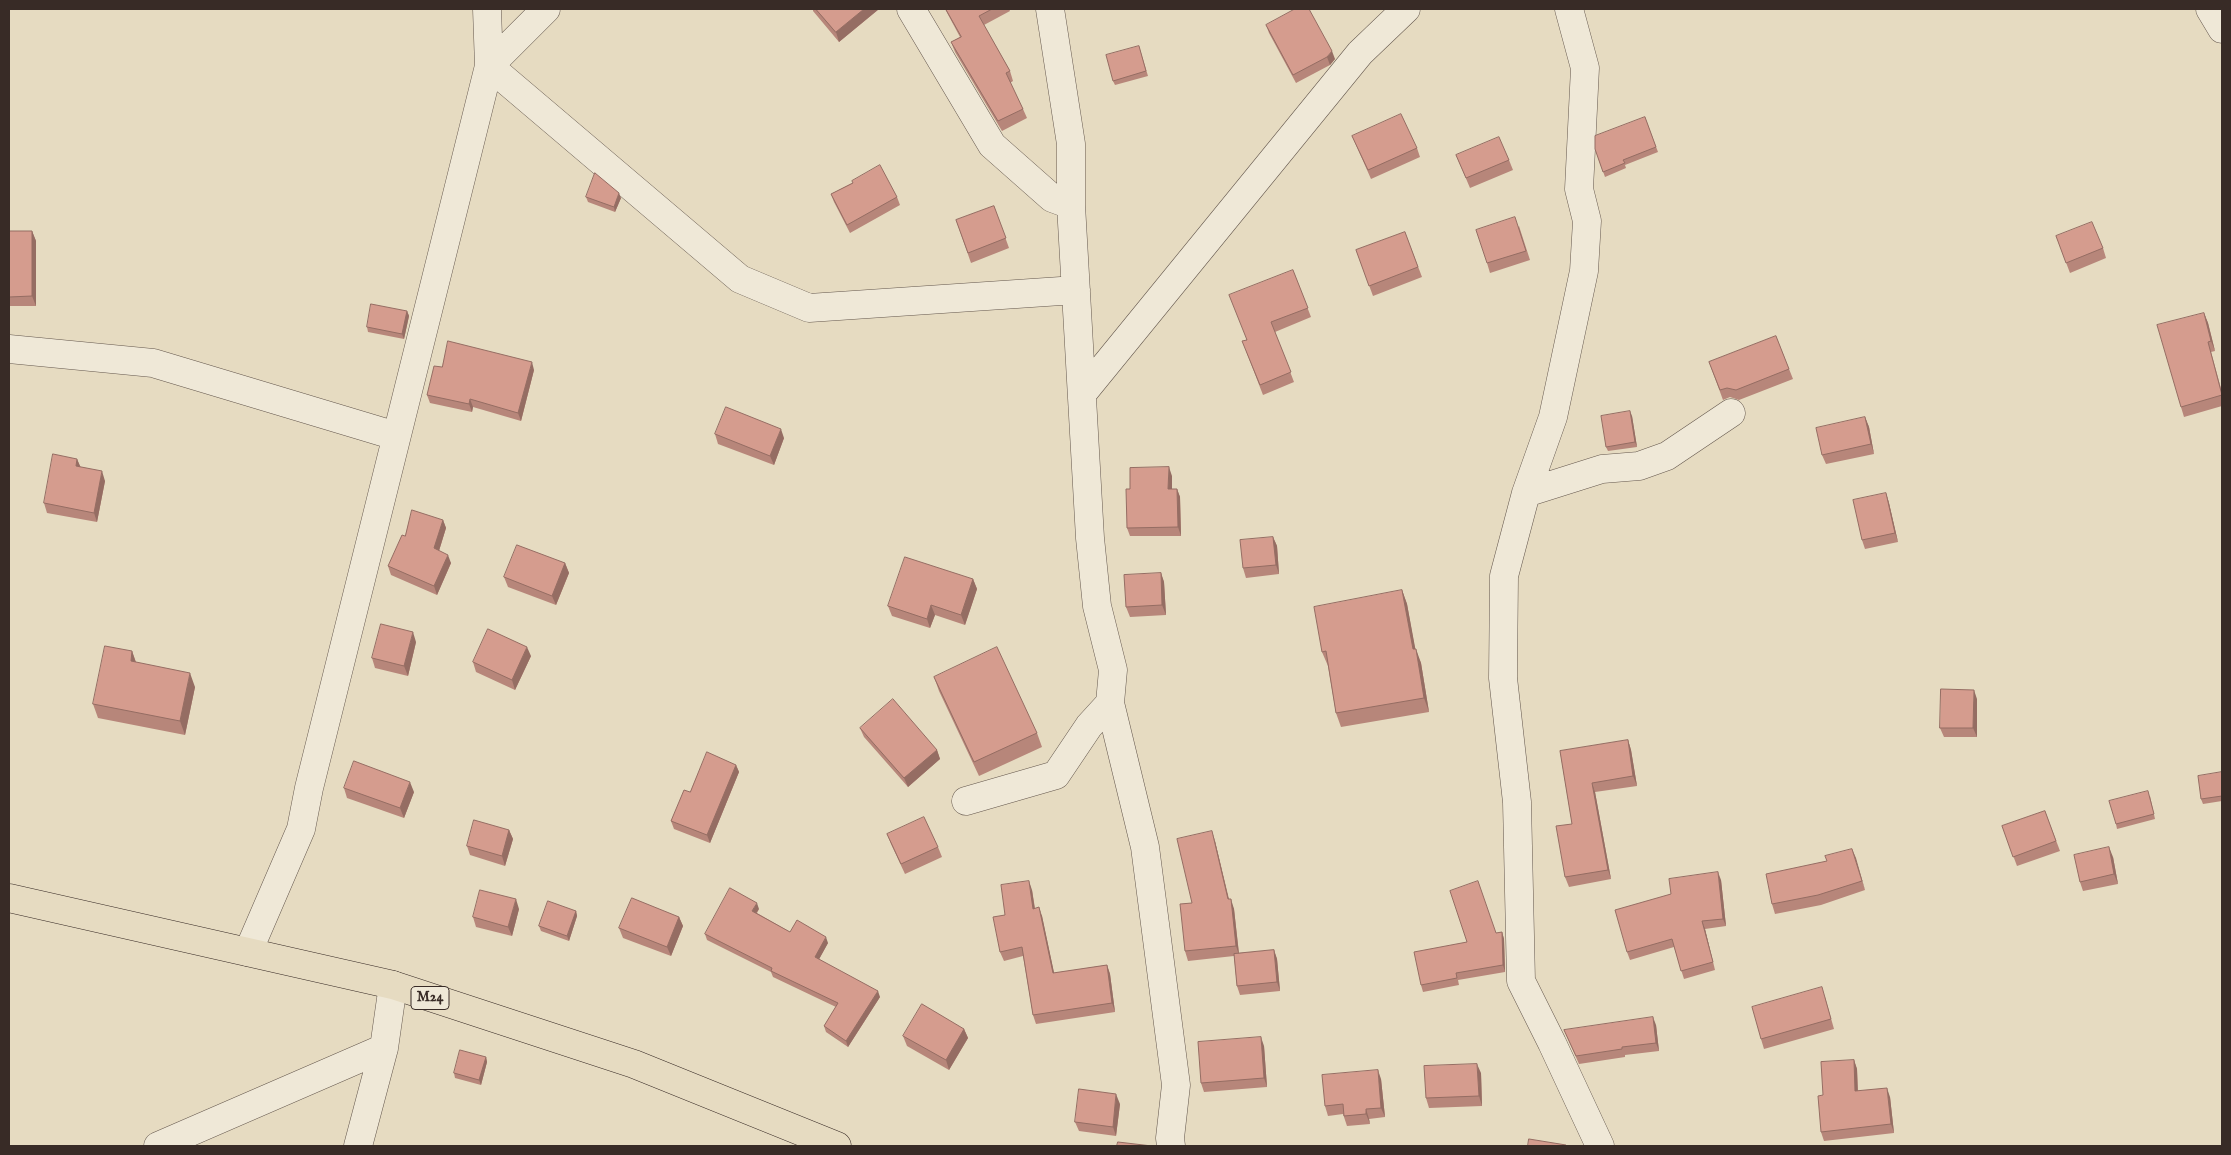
<!DOCTYPE html>
<html>
<head>
<meta charset="utf-8">
<style>
	body { margin:0 }
	#map { position:relative; width:2231px; height:1155px; overflow:hidden; background:#e6dbc1; font-family:"IM FELL English",serif }
	canvas { display:block }
	.frame { position:absolute; inset:0; border:10px solid #382b26; pointer-events:none }
</style>
</head>
<body>
<div id="map">
<canvas width="2231" height="1155"></canvas>
<div class="frame"></div>
</div>
<script>
const ctx = document.querySelector('canvas').getContext('2d');
ctx.lineJoin = 'round';
function strokePath(path, color, width, dash) { ctx.strokeStyle = color; ctx.lineWidth = width; ctx.lineCap = dash ? 'butt' : 'round'; ctx.setLineDash(dash || []); ctx.stroke(path); }
function fillPath(path, color) { ctx.fillStyle = color; ctx.fill(path, 'evenodd'); }
function label(font, color, halo, rows, align = 'center') {
  ctx.font = font + ' "IM FELL English",serif'; ctx.lineWidth = 4; ctx.setLineDash([]); ctx.textBaseline = 'middle'; ctx.strokeStyle = halo; ctx.fillStyle = color; for (const [text, x, y, turn = 0] of rows) {
    ctx.save(); ctx.translate(x, y); ctx.rotate((+turn || 0) * Math.PI / 180); ctx.textAlign = isNaN(turn) ? turn : align; if (halo) ctx.strokeText(text, 0, 0); ctx.fillText(text, 0, 0); ctx.restore();
  }
}
const minor = new Path2D(`
	M911 9 992 145 1052 198 1071 205 1090 538 1097 606 1113 670 1110 703 1145 847 1176 1085 1170 1138 1171 1146
	M1050 9 1071 144V205
	M1569 9 1585 68 1579 189 1587 221 1584 271 1553 417 1526 493 1504 576 1503 678 1517 802 1521 981 1552 1043 1600 1146
	M2210 9 2222 29
	M489 66 740 279 809 308 1076 290
	M489 66 546 9
	M9 349 153 363 396 436
	M1082 394 1360 53 1406 9
	M1526 493 1602 469 1639 466 1667 456 1731 413
	M966 801 1056 775 1089 726 1110 703
	M248 952 301 829 309 788 489 66 487 9
	M158 1146 384 1048
	M358 1146 384 1048 393 985`);
const primary = new Path2D(`
	M9 898 393 985 634 1064 837 1146`);
strokePath(minor, '#64574d', 29);
strokePath(primary, '#382b26', 29);
strokePath(minor, '#efe8d7', 28);
strokePath(primary, '#e6dbc1', 28);
fillPath(new Path2D(`
	M813 9H879L839 42 813 11Z
	M945 9H1009L1010 11 984 25 1010 71 1013 81 1010 83 1023 109 1027 118 1002 131 955 52 951 42 960 37Z
	M1266 25 1335 59 1330 65 1296 83 1269 33Z
	M1139 46 1148 76 1115 85 1113 81Z
	M1645 117 1658 152 1625 165 1626 168 1605 177 1595 149Z
	M1352 136 1417 148 1420 157 1371 179Z
	M1456 155 1509 160 1513 170 1470 188Z
	M852 183 897 197 900 205 850 233 834 202 831 194Z
	M586 197 621 198 615 212 588 202Z
	M994 206 1009 248 971 263 956 220Z
	M1519 226 1530 260 1490 273 1487 263Z
	M9 231H32L36 241V306H9Z
	M1405 232 1422 277 1373 296 1356 250Z
	M2056 236 2103 248 2106 258 2070 273Z
	M1293 270 1311 317 1275 332 1294 382 1263 395 1246 351V340Z
	M407 311 409 316 404 339 368 332 367 327Z
	M2204 313 2208 323 2215 351 2211 352 2222 392V406L2184 417 2181 407Z
	M1776 336 1793 379 1739 400 1730 397 1723 400 1709 362Z
	M442 367 534 370 521 421 473 407 472 412 430 403 427 395Z
	M1632 416 1637 447 1608 451 1606 447Z
	M1865 417 1869 427 1874 454 1826 464 1822 455Z
	M715 434 784 438 774 465 718 444Z
	M77 459 80 467 105 481 97 522 47 513 44 503Z
	M1172 476V489H1177L1180 497 1181 536H1130L1127 528 1130 489Z
	M1886 493 1889 503 1898 542 1865 549 1862 540Z
	M443 520 446 528 439 551 451 563 437 595 391 575 388 566Z
	M1273 537 1277 546 1279 574 1246 578 1243 568Z
	M565 563 569 573 556 605 508 587 504 577Z
	M1161 573 1164 582 1166 615 1130 617 1126 607Z
	M973 579 977 589 965 625 935 615 930 628 892 616 888 606Z
	M1402 590 1407 604 1415 649 1421 663 1429 712 1341 727 1336 713 1328 666 1322 652Z
	M416 642 408 676 375 668 372 658Z
	M132 651 136 662 195 687 185 735 98 718 93 704Z
	M531 656 515 690 476 672 473 662Z
	M934 677 1037 733 1042 747 979 776 939 691Z
	M1977 699V737H1944L1940 728Z
	M860 728 937 750 940 759 908 787 864 737Z
	M1628 740 1631 750 1637 786 1595 792 1611 879 1569 887 1565 877 1572 824 1560 751Z
	M736 765 739 772 710 843 674 829 671 821 690 792Z
	M2222 772V801L2203 804 2201 799Z
	M344 788 414 792 404 818 347 798Z
	M2150 796 2155 819 2117 829 2116 824Z
	M2045 811 2060 851 2017 866 2002 826Z
	M509 830 513 839 505 866 470 855 467 846Z
	M887 834 938 847 942 857 905 874 891 844Z
	M1215 841 1229 899 1234 909 1239 953 1274 950 1277 959 1280 991 1240 995 1237 986 1234 956 1188 961 1185 951 1192 903Z
	M1852 849 1865 890 1821 905 1775 914 1772 904 1827 861Z
	M2113 857 2118 884 2083 891 2080 882Z
	M1721 880 1726 926 1705 929 1715 970 1684 979 1674 947 1630 960 1627 952Z
	M1032 890 1035 908 1042 916 1054 973 1107 965 1110 974 1115 1012 1036 1024 1033 1015 1023 956 1004 961 1000 952 1005 915Z
	M519 909 512 936 476 927 473 917Z
	M759 909 757 913 790 932 828 943 819 959 880 997 848 1047 826 1032 824 1026 836 1007 773 977 771 972 707 940 705 934Z
	M576 911 577 916 569 941 541 931 539 926Z
	M679 917 683 926 671 956 623 938 619 928Z
	M1502 932 1504 939 1505 972 1458 980 1459 985 1423 992 1421 985 1467 942Z
	M1825 997 1834 1029 1764 1049 1761 1039Z
	M1656 1025 1659 1051 1625 1055V1057L1579 1064 1564 1030Z
	M964 1029 968 1038 949 1070 907 1046 903 1036Z
	M1264 1046 1267 1087 1204 1092 1201 1083Z
	M486 1057 487 1062 481 1085 455 1078 454 1073Z
	M1854 1060 1857 1069 1858 1091 1890 1097 1894 1133 1824 1141 1821 1132 1823 1095Z
	M1481 1073 1482 1106 1429 1108 1426 1098Z
	M1381 1079 1385 1117 1369 1119 1370 1124 1347 1126 1343 1114 1328 1116 1325 1106Z
	M1120 1104 1116 1136 1079 1131 1075 1122Z`), '#b7867a');
fillPath(new Path2D(`
	M864 9H879L839 42 836 32Z
	M1332 51 1335 59 1330 65 1327 57Z
	M619 193 621 198 615 212 614 207Z
	M32 231 36 241V306L32 296Z
	M407 311 409 316 404 339 402 334Z
	M2204 313 2208 323 2215 351 2211 341Z
	M532 362 534 370 521 421 518 413Z
	M470 399 473 407 472 412 469 404Z
	M1630 411 1632 416 1637 447 1635 442Z
	M1865 417 1869 427 1874 454 1871 444Z
	M781 429 784 438 774 465 770 456Z
	M77 459 81 468 76 466Z
	M1169 467 1172 476V497L1168 489Z
	M102 471 105 481 97 522 94 513Z
	M1177 489 1180 497 1181 536 1178 527Z
	M1886 493 1889 503 1898 542 1895 533Z
	M443 520 446 528 437 557 434 548Z
	M1273 537 1277 546 1279 574 1276 565Z
	M448 555 451 563 437 595 434 586Z
	M565 563 569 573 556 605 552 596Z
	M1161 573 1164 582 1166 615 1162 605Z
	M973 579 977 589 965 625 961 615Z
	M1402 590 1407 604 1418 663 1413 649Z
	M931 605 935 615 930 628 927 619Z
	M413 632 416 642 408 676 404 666Z
	M527 647 531 656 515 690 512 680Z
	M1416 649 1421 663 1429 712 1424 698Z
	M132 651 137 666 131 661Z
	M190 673 195 687 185 735 180 721Z
	M1974 690 1977 699V737L1973 728Z
	M1628 740 1631 750 1637 786 1633 776Z
	M937 750 940 759 908 787 904 778Z
	M736 765 739 772 710 843 707 835Z
	M410 782 414 792 404 818 400 808Z
	M1592 783 1595 792 1611 879 1608 870Z
	M509 830 513 839 505 866 502 856Z
	M1212 831 1215 841 1231 909 1228 899Z
	M2109 847 2113 857 2118 884 2114 874Z
	M1852 849 1856 858 1865 890 1862 881Z
	M1718 872 1721 880 1726 926 1723 919Z
	M1029 881 1032 890 1036 918 1033 909Z
	M516 899 519 909 512 936 508 927Z
	M1231 899 1234 909 1239 955 1236 946Z
	M757 903 759 909 754 916 752 911Z
	M1039 907 1042 916 1056 982 1053 973Z
	M576 911 577 916 569 941 567 936Z
	M679 917 683 926 671 956 667 947Z
	M1702 921 1705 929 1715 970 1713 962Z
	M1502 932 1504 939 1505 972 1503 965Z
	M826 937 828 943 817 963 815 957Z
	M1274 950 1277 959 1280 991 1277 982Z
	M1107 965 1110 974 1115 1012 1112 1003Z
	M878 991 880 997 848 1047 846 1041Z
	M1653 1017 1656 1025 1659 1051 1656 1043Z
	M964 1029 968 1038 949 1070 946 1060Z
	M1261 1037 1264 1046 1267 1087 1264 1078Z
	M486 1057 487 1062 481 1085 479 1080Z
	M1854 1060 1857 1069 1858 1100 1855 1091Z
	M1477 1064 1481 1073 1482 1106 1479 1096Z
	M1378 1070 1381 1079 1385 1117 1381 1108Z
	M1887 1088 1890 1097 1894 1133 1891 1124Z
	M1116 1094 1120 1104 1116 1136 1113 1127Z
	M1366 1109 1369 1119 1370 1124 1366 1114Z`), '#956d63');
const building = new Path2D(`
	M816 9H864L836 32Z
	M946 9H992L979 16 1010 71 1006 73 1023 109 998 121 951 42 961 37Z
	M1295 9H1309L1332 51 1327 57 1293 75 1266 25Z
	M1139 46 1146 71 1113 81 1106 55Z
	M1401 114 1417 148 1368 170 1352 136Z
	M1645 117 1656 147 1623 160 1625 163 1603 172 1595 149V136Z
	M1499 137 1509 160 1466 178 1456 155Z
	M880 165 897 197 847 225 831 194 853 183 852 181Z
	M595 173 619 193 614 207 586 197Z
	M994 206 1006 238 968 253 956 220Z
	M1515 217 1526 251 1487 263 1476 230Z
	M2092 222 2103 248 2066 263 2056 236Z
	M9 231H32V296L9 297Z
	M1405 232 1418 267 1369 286 1356 250Z
	M1293 270 1308 308 1271 322 1291 372 1260 385 1242 341 1247 340 1229 295Z
	M371 304 407 311 402 334 367 327Z
	M2204 313 2211 341 2208 342 2222 395 2181 407 2157 325Z
	M1776 336 1789 369 1736 390 1727 388 1720 390 1709 362Z
	M448 341 532 362 518 413 470 399 469 404 427 395 434 366 442 367Z
	M726 407 781 429 770 456 715 434Z
	M1630 411 1635 442 1606 447 1601 416Z
	M1865 417 1871 444 1822 455 1816 428Z
	M53 454 77 459 76 466 102 471 94 513 44 503Z
	M1169 467 1168 489H1177L1178 527 1127 528 1126 489H1130V468Z
	M1886 493 1895 533 1862 540 1853 500Z
	M412 510 443 520 434 548 448 555 434 586 388 566 402 535 405 536Z
	M1273 537 1276 565 1243 568 1240 540Z
	M517 545 565 563 552 596 504 577Z
	M905 557 973 579 961 615 931 605 927 619 888 606Z
	M1161 573 1162 605 1126 607 1124 575Z
	M1402 590 1413 649H1416L1424 698 1336 713 1326 651 1322 652 1314 607Z
	M381 624 413 632 404 666 372 658Z
	M488 629 527 647 512 680 473 662Z
	M105 646 132 651 131 661 190 673 180 721 93 704Z
	M997 647 1037 733 974 762 934 677Z
	M1941 689 1974 690 1973 728H1940Z
	M893 699 937 750 904 778 860 728Z
	M1628 740 1633 776 1592 783 1608 870 1565 877 1556 826 1572 824 1560 751Z
	M707 752 736 765 707 835 671 821 684 790 690 792Z
	M354 761 410 782 400 808 344 788Z
	M2222 772V796L2201 799 2198 776Z
	M2148 791 2154 814 2116 824 2109 801Z
	M2045 811 2056 841 2013 857 2002 826Z
	M924 817 938 847 901 864 887 834Z
	M474 820 509 830 502 856 467 846Z
	M1212 831 1228 899H1231L1236 946 1185 951 1180 904 1192 903 1177 839Z
	M2109 847 2114 874 2080 882 2074 855Z
	M1852 849 1862 881 1818 895 1772 904 1766 874 1827 861 1825 856Z
	M1718 872 1723 919 1702 921 1713 962 1681 971 1672 939 1627 952 1615 910 1671 894 1669 879Z
	M1029 881 1033 909 1039 907 1053 973 1107 965 1112 1003 1033 1015 1022 947 1000 952 993 917 1005 915 1001 885Z
	M1478 881 1496 933 1502 932 1503 965 1456 973 1457 978 1421 985 1414 952 1467 942 1450 891Z
	M730 888 757 903 752 911 790 932 797 920 826 937 815 957 878 991 846 1041 824 1026 838 1003 771 971 772 968 705 934Z
	M480 890 516 899 508 927 473 917Z
	M632 898 679 917 667 947 619 928Z
	M548 901 576 911 567 936 539 926Z
	M1274 950 1277 982 1237 986 1234 954Z
	M1822 987 1831 1019 1761 1039 1752 1007Z
	M922 1004 964 1029 946 1060 903 1036Z
	M1653 1017 1656 1043 1622 1047V1049L1576 1056 1564 1030Z
	M1261 1037 1264 1078 1201 1083 1198 1042Z
	M460 1050 486 1057 479 1080 454 1073Z
	M1854 1060 1855 1091 1887 1088 1891 1124 1821 1132 1818 1096 1823 1095 1821 1062Z
	M1477 1064 1479 1096 1426 1098 1424 1066Z
	M1378 1070 1381 1108 1366 1109V1114L1344 1116 1343 1104 1325 1106 1322 1075Z
	M1079 1089 1116 1094 1113 1127 1075 1122Z
	M1529 1139 1566 1145 1565 1146H1528Z
	M1118 1142 1152 1146H1117Z`);
fillPath(building, '#d59c8e');
strokePath(building, '#956d63', 1);
for (const [x, y, w] of [
	[430,998,38]
]) { const box = new Path2D(); box.roundRect(x - w / 2, y - 11.5, w, 23, 4); ctx.fillStyle = '#efe8d7'; ctx.fill(box); strokePath(box, '#382b26', 1); }
label('bold 14px', '#382b26', null, [
	["M24",430,998]
]);
</script>
</body>
</html>
